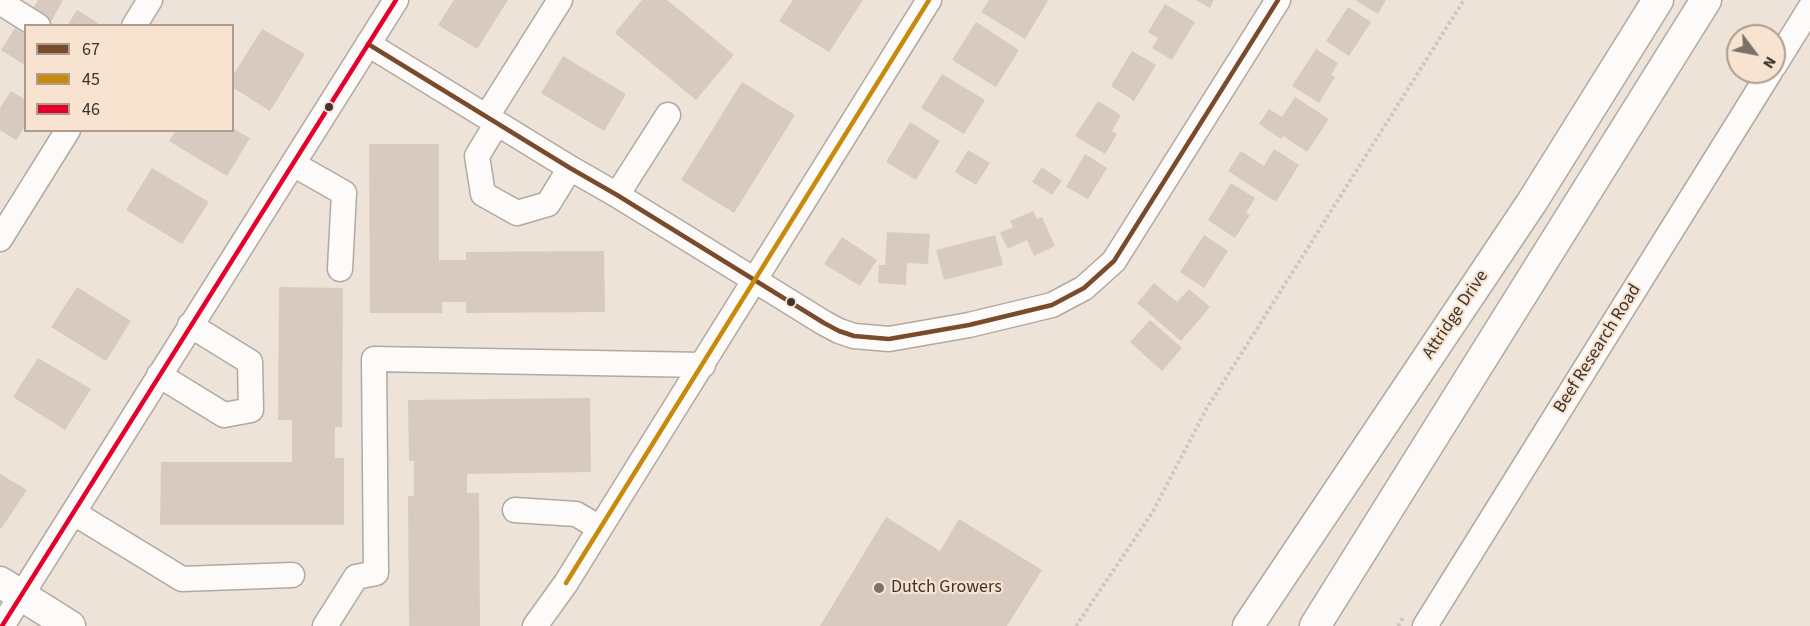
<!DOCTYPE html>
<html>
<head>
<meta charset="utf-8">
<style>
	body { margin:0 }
	#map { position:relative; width:1810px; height:626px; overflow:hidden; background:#eee3d8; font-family:"Source Sans 3",sans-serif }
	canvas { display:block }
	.legend { position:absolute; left:24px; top:24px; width:210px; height:108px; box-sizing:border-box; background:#f7e3cf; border:2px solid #ac9d8e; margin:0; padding:8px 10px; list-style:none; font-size:18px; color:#3c342d }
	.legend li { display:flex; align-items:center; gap:12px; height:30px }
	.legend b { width:30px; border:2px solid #ac9d8e }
	.north { position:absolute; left:1726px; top:24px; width:60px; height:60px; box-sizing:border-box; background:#f7e3cf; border:2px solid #ac9d8e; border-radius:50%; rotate:122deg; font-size:16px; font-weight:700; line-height:24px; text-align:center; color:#3c342d }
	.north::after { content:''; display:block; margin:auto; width:21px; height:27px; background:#7a7169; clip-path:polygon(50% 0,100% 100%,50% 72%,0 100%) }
</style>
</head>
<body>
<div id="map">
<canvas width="1810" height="626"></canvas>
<ul class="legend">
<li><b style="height:8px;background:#7a4b2a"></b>67</li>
<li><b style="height:8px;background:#c88a0b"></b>45</li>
<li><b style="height:8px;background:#e4002b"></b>46</li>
</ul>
<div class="north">N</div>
</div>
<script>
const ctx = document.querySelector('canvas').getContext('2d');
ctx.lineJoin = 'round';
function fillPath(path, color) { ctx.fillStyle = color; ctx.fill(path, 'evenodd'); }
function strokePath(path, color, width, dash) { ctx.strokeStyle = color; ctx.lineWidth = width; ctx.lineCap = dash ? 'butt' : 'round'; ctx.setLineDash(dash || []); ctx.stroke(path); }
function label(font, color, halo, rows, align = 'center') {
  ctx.font = font + ' "Source Sans 3",sans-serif'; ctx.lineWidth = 4.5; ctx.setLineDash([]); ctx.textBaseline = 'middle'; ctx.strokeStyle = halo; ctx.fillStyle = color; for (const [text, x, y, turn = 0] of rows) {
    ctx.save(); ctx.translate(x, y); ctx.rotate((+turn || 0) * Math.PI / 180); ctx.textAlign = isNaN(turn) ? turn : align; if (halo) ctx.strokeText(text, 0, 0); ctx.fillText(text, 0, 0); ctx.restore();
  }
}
fillPath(new Path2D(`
	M38 0H63L51 22 32 10Z
	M454 0H508L477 49 438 25Z
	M642 0H667L734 55 696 100 615 33Z
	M793 0H863L829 52 779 21Z
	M989 0H1047L1048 1 1025 39 981 12Z
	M1196 0H1214L1210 8Z
	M1355 0H1386L1378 14Z
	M1165 4 1195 22 1172 60 1152 48 1158 38 1148 32Z
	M1348 7 1371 22 1349 56 1326 41Z
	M77 10 98 23 97 26H67Z
	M976 22 1019 50 996 87 952 60Z
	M15 28 26 35V61L23 64 1 50Z
	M262 29 305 54 270 111 232 87V77Z
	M1316 49 1338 63 1331 75 1335 77 1319 103 1292 86Z
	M1132 51 1156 65 1134 101 1111 86Z
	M563 56 626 94 604 131 541 93Z
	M942 74 985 100 964 134 921 108Z
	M742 82 795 115 734 213 681 180Z
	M11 91 26 100V125L16 140 0 130V108Z
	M1295 97 1329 119 1307 152 1283 136 1281 139 1259 124 1269 109 1282 117Z
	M1098 101 1121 115 1112 131 1117 134 1105 154 1075 136Z
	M910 122 940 141 916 180 886 162Z
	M232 128 250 138 227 176 169 141 176 130H232Z
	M369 144H439V260H466V252L604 251 605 312 466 313V302H442V313H370Z
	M1274 149 1299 165 1276 202 1228 171 1241 151 1264 166Z
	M968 150 990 163 976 185 955 172Z
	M1085 154 1107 168 1088 199 1066 187Z
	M1042 167 1062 181 1052 195 1032 182Z
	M152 168 209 202 182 244 126 210Z
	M1231 183 1255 198 1246 213 1250 215 1235 238 1208 220Z
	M1033 211 1037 219 1042 217 1055 246 1034 256 1027 240 1008 249 1000 233 1013 227 1010 221Z
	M887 232 930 234 928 264 907 263 906 285 878 283 879 265H885Z
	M995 235 1003 265 944 280 936 250Z
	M1204 235 1228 251 1204 288 1180 272Z
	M842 237 877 260 860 286 824 264Z
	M1154 283 1177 302 1189 289 1210 307 1181 341 1137 303Z
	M77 287 131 321 106 361 51 327Z
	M279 287 343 288 342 427H335V458H344V525H160L161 462H292V420H278Z
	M1150 320 1182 348 1162 371 1130 342Z
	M38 358 91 389 65 430 13 397Z
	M590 398 591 472 467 474V493H479L480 626H409L408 496H414V461H409L408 400Z
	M0 474 27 490 1 529 0 528Z
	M886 517 940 551 959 519 1042 570 1007 626H820Z`), '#d8cac1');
const minor = new Path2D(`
	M0 2 38 26
	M134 26 150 0
	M368 44 570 168 617 195 824 323 839 331 854 336 889 339 969 325 1052 305 1084 288 1114 261 1278 0
	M1774 66 1810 8
	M487 116 560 0
	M497 123 477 156 483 194 517 213 548 204 570 168
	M293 164 344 193 340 269
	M617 195 668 115
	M0 239 68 130
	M159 375 224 415 251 410 250 362 190 325
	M515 510 576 514 600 528
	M74 513 182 579 292 575
	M2 626 396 0
	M325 626 356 577 376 573 374 359 703 365
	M535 626 566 583 600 528 929 0
	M1425 626 1770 72`);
const major = new Path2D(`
	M0 582 70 626
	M1248 626 1532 202 1658 0
	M1315 626 1706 0`);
strokePath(minor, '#b1a9a0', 27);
strokePath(major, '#b1a9a0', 33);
strokePath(new Path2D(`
	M1076 626 1152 513 1207 408 1464 0
	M1398 626 1403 618`), '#cbc7c4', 4, [3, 3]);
strokePath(minor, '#fcfbf9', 24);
strokePath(major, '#fcfbf9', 30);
strokePath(new Path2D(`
	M368 44 570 168 617 195 824 323 839 331 854 336 889 339 969 325 1052 305 1084 288 1114 261 1278 0`), '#7a4b2a', 4.5);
strokePath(new Path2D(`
	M566 583 929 0`), '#c88a0b', 4.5);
strokePath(new Path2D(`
	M2 626 396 0`), '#e4002b', 4.5);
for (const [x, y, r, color] of [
	[329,107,5,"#3c342d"],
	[791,302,5,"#3c342d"],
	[879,588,6,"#7a7169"]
]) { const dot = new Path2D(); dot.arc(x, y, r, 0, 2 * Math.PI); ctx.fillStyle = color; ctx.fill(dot); strokePath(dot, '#f7e3cf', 2); }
label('18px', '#3c342d', '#f7e3cf', [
	["Attridge Drive",1456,315,-56],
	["Beef Research Road",1598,349,-58]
]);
label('18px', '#3c342d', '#f7e3cf', [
	["Dutch Growers",891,588]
], 'left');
</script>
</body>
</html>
